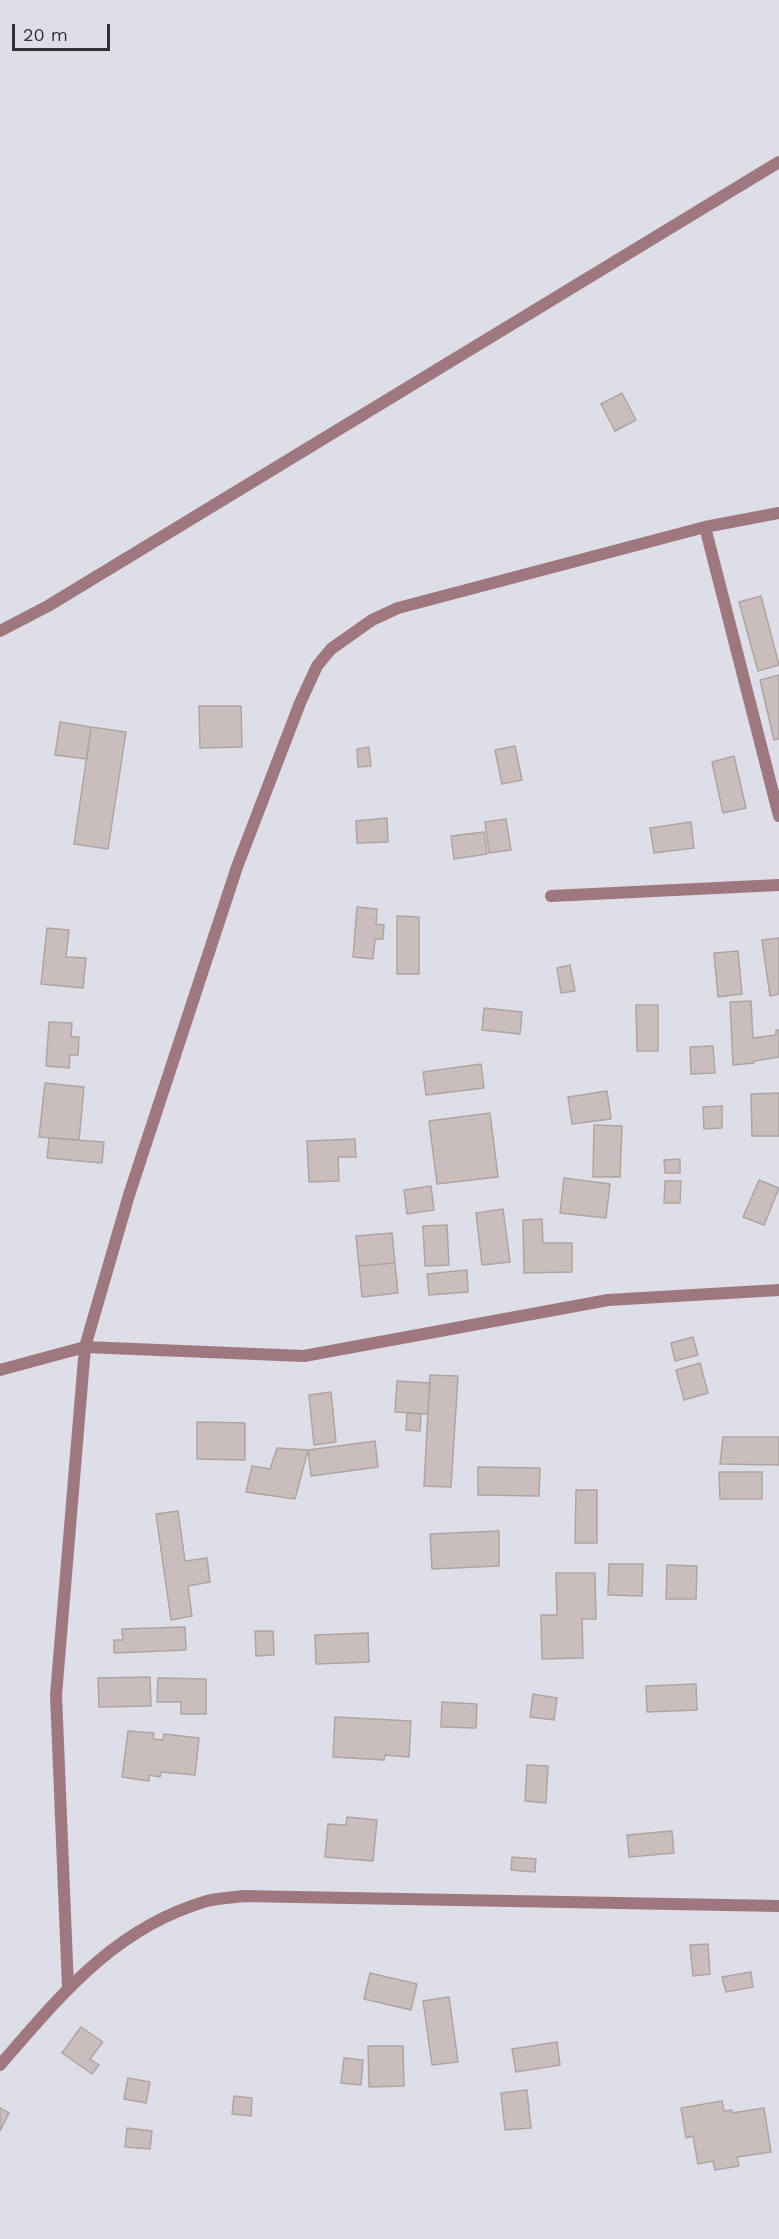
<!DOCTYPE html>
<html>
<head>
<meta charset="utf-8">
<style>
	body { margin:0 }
	#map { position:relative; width:779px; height:2239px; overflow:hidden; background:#dedee8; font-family:"Work Sans",sans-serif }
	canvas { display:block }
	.scale { position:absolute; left:12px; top:24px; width:98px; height:27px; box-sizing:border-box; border:3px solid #323236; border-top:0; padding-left:8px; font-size:18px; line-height:21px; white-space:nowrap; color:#323236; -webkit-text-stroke:4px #dedee8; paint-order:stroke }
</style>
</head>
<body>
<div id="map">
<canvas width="779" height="2239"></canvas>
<div class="scale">20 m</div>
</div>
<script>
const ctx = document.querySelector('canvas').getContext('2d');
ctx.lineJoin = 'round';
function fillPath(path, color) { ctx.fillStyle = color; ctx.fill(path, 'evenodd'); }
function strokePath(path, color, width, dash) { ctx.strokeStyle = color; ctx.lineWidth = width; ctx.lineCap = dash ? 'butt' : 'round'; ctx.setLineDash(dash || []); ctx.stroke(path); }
const building = new Path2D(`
	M622 393 636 420 615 431 601 404Z
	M761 596 779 665 758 671 739 602Z
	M779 675V739L774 740 760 680Z
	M199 706H241L242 747 200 748Z
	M60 722 91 727 87 759 55 755Z
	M91 727 126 732 108 849 74 844Z
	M515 746 522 780 502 784 495 750Z
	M369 747 371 766 358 767 357 749Z
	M734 756 746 808 723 813 712 762Z
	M387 818 388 842 357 843 356 821Z
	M506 819 511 850 489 853 485 822Z
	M691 822 694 848 654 853 650 828Z
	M484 832 487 854 454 859 451 836Z
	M357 907 377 909 376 924 384 925 383 939H375L373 959 353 957Z
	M397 916 419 917V974H397Z
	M47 928 69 930 66 957 86 958 83 988 41 984Z
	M779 938V994L770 996 762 940Z
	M738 951 742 994 718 997 714 953Z
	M570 965 575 991 561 993 557 968Z
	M751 1001 753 1038 776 1035V1030H779V1057L754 1061V1063L733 1065 730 1002Z
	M636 1005H658V1051H637Z
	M484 1008 522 1012 520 1034 482 1030Z
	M49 1022 72 1023 71 1037H79L78 1055H70L69 1068 46 1066Z
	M713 1046 715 1073 691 1074 690 1047Z
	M481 1064 484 1088 426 1095 423 1072Z
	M45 1083 84 1087 79 1140 39 1137Z
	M607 1091 611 1119 572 1124 568 1097Z
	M779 1093V1136H752L751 1094Z
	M722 1106V1128L704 1129 703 1107Z
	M490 1113 498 1177 437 1184 429 1121Z
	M594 1125 622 1126 620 1177H593Z
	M49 1138 104 1142 102 1163 47 1158Z
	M355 1139 356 1157H338L339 1181 309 1182 307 1141Z
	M680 1159V1173H665L664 1160Z
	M564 1178 610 1184 606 1218 560 1213Z
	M759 1180 779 1188 764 1225 743 1217Z
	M665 1181H681L680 1203H664Z
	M431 1186 434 1210 407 1214 404 1190Z
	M503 1209 510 1262 482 1265 476 1213Z
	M542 1219 543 1243H572V1272L524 1273 523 1220Z
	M447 1225 449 1265 425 1266 423 1226Z
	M392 1233 395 1263 359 1266 356 1236Z
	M395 1263 398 1293 362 1297 359 1266Z
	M467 1270 468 1292 429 1295 427 1274Z
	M693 1337 698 1355 675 1361 671 1343Z
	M700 1363 708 1393 684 1400 676 1370Z
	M430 1375 458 1376 451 1487 424 1486Z
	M397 1381 430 1383 428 1414 395 1412Z
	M331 1392 336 1442 314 1445 309 1395Z
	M407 1413 421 1414 420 1431 406 1430Z
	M197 1422 245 1423V1460L197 1459Z
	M723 1437H779V1465L720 1464Z
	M375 1441 378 1467 311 1476 308 1450Z
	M277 1448 308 1450 295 1499 246 1492 252 1466 270 1469Z
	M478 1467 540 1468 539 1496 478 1495Z
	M719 1472H762V1499H720Z
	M576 1490H597V1543H575Z
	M178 1511 185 1561 207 1558 210 1582 188 1586 192 1616 171 1620 156 1514Z
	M499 1531V1566L432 1569 430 1534Z
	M609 1564H643L642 1596 608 1595Z
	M667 1565 697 1566 696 1599H666Z
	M556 1573H595L596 1619H582L583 1658 542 1659 541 1615H557Z
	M185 1627 186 1650 114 1653V1640H123L122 1629Z
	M255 1631H273L274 1655 256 1656Z
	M368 1633 369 1662 316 1664 315 1635Z
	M150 1677 151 1706 99 1707 98 1678Z
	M158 1678 206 1679V1714H181V1702H157Z
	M696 1684 697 1710 647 1712 646 1686Z
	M533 1694 557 1698 554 1720 530 1717Z
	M442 1702 477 1704 476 1728 441 1727Z
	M335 1717 411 1721 409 1757 385 1755 384 1760 333 1757Z
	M128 1731 154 1733 153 1739 163 1740 164 1734 199 1738 195 1775 161 1772 160 1777 149 1775V1781L122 1777Z
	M527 1765 548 1766 546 1803 525 1801Z
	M347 1817 377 1820 373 1861 325 1857 328 1824 346 1825Z
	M672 1831 674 1853 629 1857 627 1835Z
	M512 1857 536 1859 535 1872 511 1870Z
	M708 1944 710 1974 693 1976 690 1945Z
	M751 1972 753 1987 726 1992 722 1977Z
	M370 1973 417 1984 411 2010 364 1999Z
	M449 1997 458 2062 432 2065 423 2001Z
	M81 2027 103 2042 90 2059 99 2065 92 2074 62 2053Z
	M557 2042 560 2065 516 2072 512 2049Z
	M368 2046H403L404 2086 369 2087Z
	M344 2058 363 2060 361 2085 341 2083Z
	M128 2078 150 2082 146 2103 124 2099Z
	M527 2090 531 2128 505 2130 501 2093Z
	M234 2096 252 2098 251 2116 232 2114Z
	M722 2101 724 2111 732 2110V2113L764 2108 771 2152 737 2157 739 2166 715 2170 713 2161 698 2164 693 2136 686 2138 681 2108Z
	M0 2108 9 2113 0 2131Z
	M127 2128 152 2131 150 2149 125 2147Z`);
fillPath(building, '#cabebc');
strokePath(building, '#b0a4a3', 1.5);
strokePath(new Path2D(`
	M705 527 779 816
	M551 896 779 885
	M0 1370 85 1347 129 1195 237 867 300 703 317 666 331 649 372 620 398 608 705 527 779 513
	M68 1987 56 1695 85 1347 304 1356 608 1300 779 1290
	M0 2065C61 1995 114 1928 207 1901 218 1898 231 1898 243 1896L779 1906`), '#9f787f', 12);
strokePath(new Path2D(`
	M0 631 48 606 779 162`), '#9f787f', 12);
</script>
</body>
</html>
